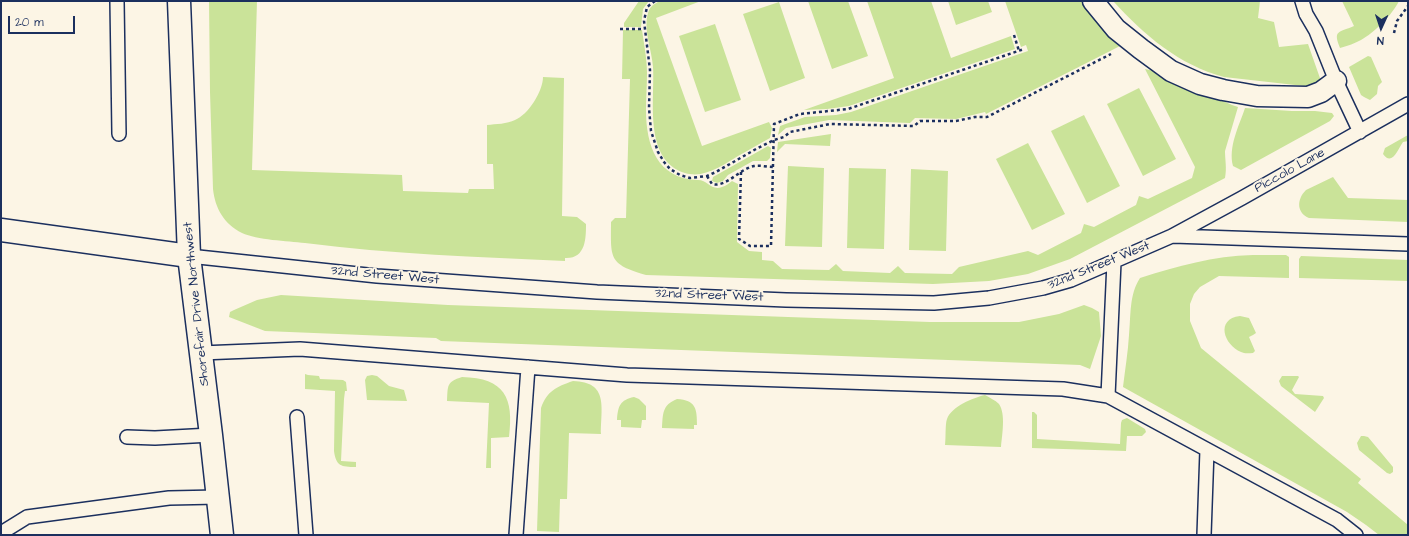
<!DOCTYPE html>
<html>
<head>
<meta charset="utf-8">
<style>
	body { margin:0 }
	#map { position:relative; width:1409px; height:536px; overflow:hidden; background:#fcf5e5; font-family:"Architects Daughter",sans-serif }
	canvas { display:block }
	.frame { position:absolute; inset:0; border:2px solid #1b2f5e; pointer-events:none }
	.north { position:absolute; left:1361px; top:8px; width:40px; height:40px; -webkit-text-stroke:3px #fcf5e5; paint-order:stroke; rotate:183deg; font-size:11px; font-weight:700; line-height:16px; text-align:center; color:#1b2f5e }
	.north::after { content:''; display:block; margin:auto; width:14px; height:18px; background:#1b2f5e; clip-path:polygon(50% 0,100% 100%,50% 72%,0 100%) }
	.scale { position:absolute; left:8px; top:16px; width:67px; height:18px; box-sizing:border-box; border:2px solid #1b2f5e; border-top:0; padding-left:5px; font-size:12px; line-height:14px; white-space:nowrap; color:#1b2f5e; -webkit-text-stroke:3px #fcf5e5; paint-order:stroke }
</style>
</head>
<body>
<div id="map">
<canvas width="1409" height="536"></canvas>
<div class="frame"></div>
<div class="north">N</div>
<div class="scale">20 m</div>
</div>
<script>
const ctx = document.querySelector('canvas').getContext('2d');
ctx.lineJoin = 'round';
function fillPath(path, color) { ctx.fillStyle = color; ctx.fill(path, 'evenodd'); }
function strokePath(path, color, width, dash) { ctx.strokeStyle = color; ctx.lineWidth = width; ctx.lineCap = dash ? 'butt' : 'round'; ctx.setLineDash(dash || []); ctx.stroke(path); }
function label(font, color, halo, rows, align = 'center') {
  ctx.font = font + ' "Architects Daughter",sans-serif'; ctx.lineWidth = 4; ctx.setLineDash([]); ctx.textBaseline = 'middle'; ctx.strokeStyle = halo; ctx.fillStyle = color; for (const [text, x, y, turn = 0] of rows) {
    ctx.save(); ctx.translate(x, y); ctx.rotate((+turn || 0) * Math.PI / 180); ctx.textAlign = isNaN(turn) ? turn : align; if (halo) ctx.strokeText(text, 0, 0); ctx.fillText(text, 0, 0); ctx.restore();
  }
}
fillPath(new Path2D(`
	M209 1H257L252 170 402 175 403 191 468 193 469 189H494L493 164H487V125C496 124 507 124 515 120 528 115 543 91 543 77L564 78 562 216 577 217 586 224C586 238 586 259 565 258V261C478 257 391 254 305 243 287 241 257 240 242 233 224 224 215 208 213 189L210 92Z
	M639 1H649L643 9 641 27H624V23Z
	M660 1H701L656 18 702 146 769 122 772 128 770 138C759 144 749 150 738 156 723 165 704 179 685 173 643 160 655 100 653 67 652 50 643 30 648 13 650 6 654 4 660 1Z
	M808 1H848L868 56 832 69Z
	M867 1H931L951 58 1011 36 1015 49 849 106 827 109 804 110 894 78Z
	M948 1H988L992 12 956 25Z
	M1005 1H1084L1122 45 986 114 985 112 956 119 915 118 910 123 829 120 786 128 778 135 780 126 805 117 836 115 851 112 1028 51 1026 45 1021 47Z
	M1113 1H1260L1258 18 1274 22 1279 47 1308 44 1321 81 1313 87 1224 77C1179 65 1144 35 1113 1Z
	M1342 1H1399C1393 14 1374 33 1361 40 1355 43 1348 46 1340 48 1333 30 1338 33 1354 26Z
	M779 2 805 78 770 91 743 14Z
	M715 24 741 100 705 112 679 36Z
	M623 30H642C644 44 647 59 647 73 647 85 646 97 646 110 646 145 657 179 698 180 708 180 711 191 722 187 726 186 729 183 732 181L738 184 737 242 749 251 762 252V260L773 261 782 269 829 270 836 264 843 271 890 273 898 266 905 273 952 274 959 267 1028 251 1038 255 1081 233 1084 224 1094 227 1136 205 1139 196 1148 199 1192 178 1195 167 1145 69 1159 72 1232 105 1238 107 1225 151C1225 160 1227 168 1225 178L1070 259 1028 274 989 281 933 284 646 275C608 264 611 258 611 222L615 218H626L630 79H622Z
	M1368 56 1371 57 1382 82 1378 86 1377 94 1370 100 1364 97 1361 95 1349 67Z
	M1139 88 1176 159 1143 176 1107 104Z
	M1245 108 1292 111H1315L1332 113 1334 116 1330 121 1241 170 1233 166C1228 147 1239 126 1245 108Z
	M1084 115 1120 186 1087 203 1051 131Z
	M831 134 830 146 785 144 777 152 778 142Z
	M1408 135V141L1403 142C1398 149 1392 167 1383 154L1385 148Z
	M1028 143 1065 214 1032 230 996 159Z
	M768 146 771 148 770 158 767 161H753L728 175 723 181 717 183 712 181 713 177Z
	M788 166 824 168 822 247 785 246Z
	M849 168 886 169 884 249 847 248Z
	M911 169 948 171 946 251 909 250Z
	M1333 177 1348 198 1408 200V222L1309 218C1297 213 1296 200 1306 190Z
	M1253 255H1286L1289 257V278L1219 276 1200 287 1194 294 1190 304V321L1201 348 1361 479 1358 483 1408 525V535H1379L1366 525 1347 512 1123 387C1125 370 1128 352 1129 335 1131 315 1129 295 1140 278 1178 266 1213 256 1253 255Z
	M1301 256 1408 260V281L1299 278V259Z
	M281 295 448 305 930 322H1019L1059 314 1084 305 1092 308 1099 312 1101 336 1090 369 1080 365 1055 364 441 341 436 338 265 331 229 317 230 312 234 310 257 300Z
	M1240 316 1249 318 1256 333 1253 335 1249 337 1255 351 1253 353C1249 353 1245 354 1241 352 1224 345 1215 319 1240 316Z
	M305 374 308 375 319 376 320 379 343 380 346 382 347 391H345L344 399 341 461 356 462V467C341 467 336 466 334 451L335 391 305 389Z
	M372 375 377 376 389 386 404 390 407 401 367 400 365 380 367 376Z
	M1282 376H1298L1299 377 1292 390 1295 394 1323 396 1324 398 1315 412 1281 386 1279 381Z
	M462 377C505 378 514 398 509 437L491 438V468H486L489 403 447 401C448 386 446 382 462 377Z
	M573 381C609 382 601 407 601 434L569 433 567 499H560L559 532 537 531 541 408C547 391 556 387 573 381Z
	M985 395C990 398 995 400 999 404 1006 414 1002 435 1001 447L945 445C946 438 945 424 947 419 952 406 973 398 985 395Z
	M634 397 639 399 646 406V420H642L641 428 621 427V420H617C618 406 620 400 634 397Z
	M677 399C696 400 697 409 697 425H694V429L662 428C663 414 662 405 677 399Z
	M1032 412H1034L1037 415V439L1120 444 1121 423 1122 420 1127 418 1145 429 1146 432 1142 436H1127L1126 451 1032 448Z
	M1361 436H1364L1368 437 1393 467V472L1390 474 1387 473 1359 450 1357 443Z`), '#cae399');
const service = new Path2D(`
	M117 1 119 134
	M1302 1 1306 14 1316 31 1336 81 1360 132
	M1173 236 1408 244
	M189 256 377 276 597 292 786 300 934 303 989 298 1043 288 1071 280 1172 236 1242 198 1408 104
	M201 353 300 349 627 375 1063 389 1108 396 1337 520 1356 535
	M1108 396 1114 262
	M297 417 306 535
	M127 437 155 438 211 435
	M1 534 6 530 27 517 169 498 218 497
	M516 535 528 367
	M1204 535 1207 450`);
const pedestrian = new Path2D(`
	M1093 1 1116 29 1141 49 1171 71 1200 84 1223 90 1257 96 1308 97 1321 92 1336 81`);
const minor = new Path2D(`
	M1 230 189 256`);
const tertiary = new Path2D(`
	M179 1 189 256 211 435 222 535`);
strokePath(service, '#1b2f5e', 16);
strokePath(pedestrian, '#1b2f5e', 23);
strokePath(minor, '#1b2f5e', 25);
strokePath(tertiary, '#1b2f5e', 25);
strokePath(new Path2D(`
	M655 1 647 7 644 21 650 70 649 108 651 131 658 152 664 162 670 169 680 175 690 178 707 176 716 172 756 149 774 140 784 137 790 132 830 124 914 126 920 121H956L975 117H987L1111 54
	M620 29H644
	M1394 33 1397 21 1408 6
	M1014 35 1019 51
	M741 172 739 239 750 246H771L774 124 800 114 848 109 1024 49
	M707 176 712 184C726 188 739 169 754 166 760 165 767 167 773 167`), '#1b2f5e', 2.5, [3, 3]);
strokePath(service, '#fcf5e5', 13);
strokePath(pedestrian, '#fcf5e5', 20);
strokePath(minor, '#fcf5e5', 22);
strokePath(tertiary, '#fcf5e5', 22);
label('13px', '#1b2f5e', '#fcf5e5', [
	["Piccolo Lane",1290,171,-29],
	["32nd Street West",1099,266,-22],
	["32nd Street West",385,276,5],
	["32nd Street West",709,296,2],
	["Shorefair Drive Northwest",197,304,-96]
]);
</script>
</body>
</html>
